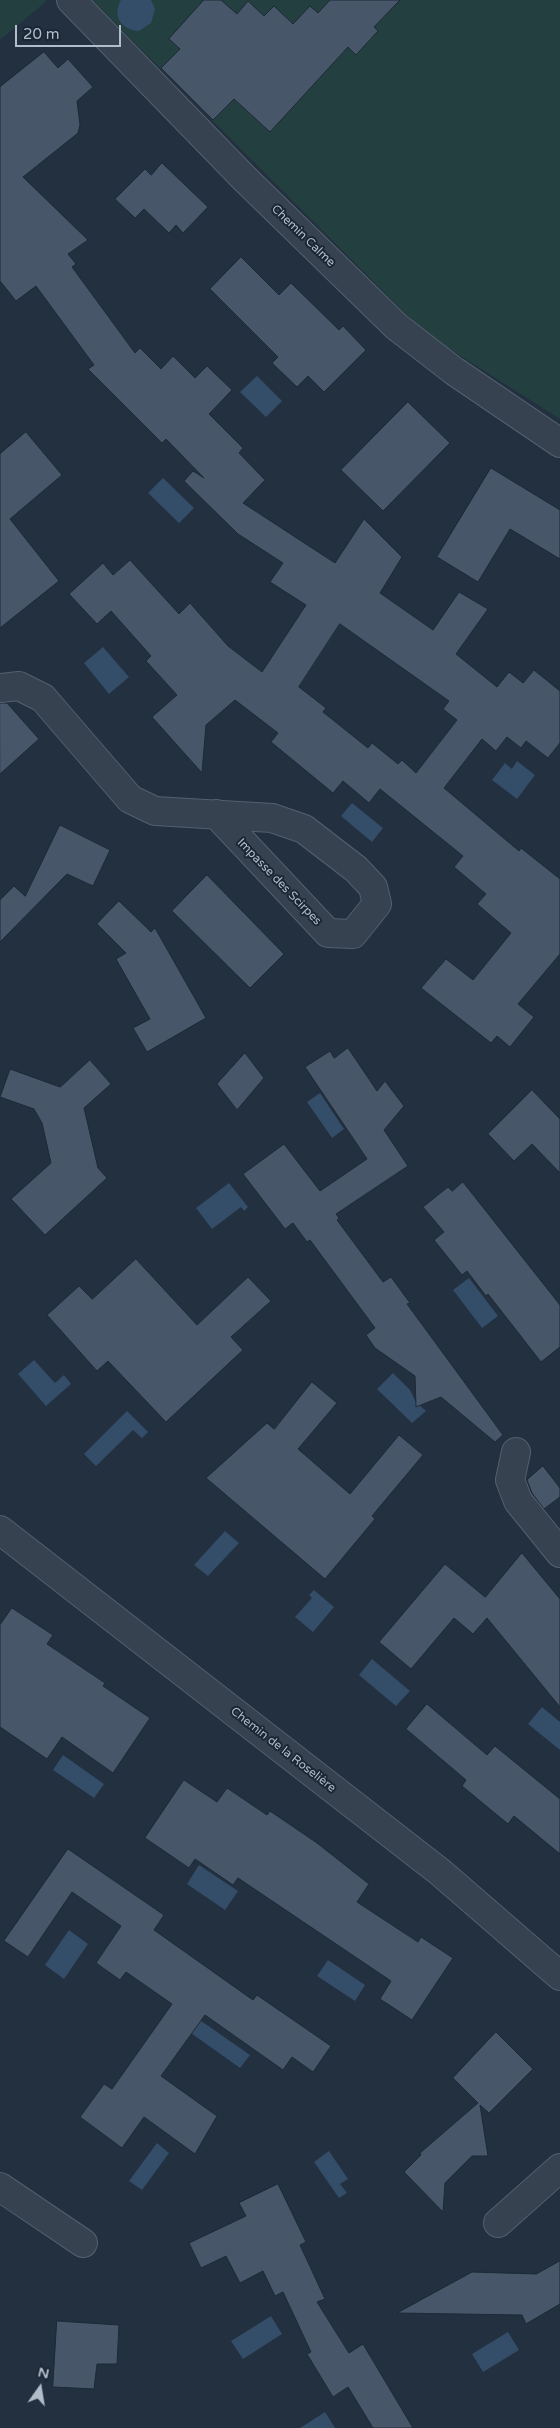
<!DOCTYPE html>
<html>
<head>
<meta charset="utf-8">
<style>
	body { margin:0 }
	#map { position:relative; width:560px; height:2428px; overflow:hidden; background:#223040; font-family:"Varela Round",sans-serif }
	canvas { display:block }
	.north { position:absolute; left:15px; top:2363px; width:50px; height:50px; -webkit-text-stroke:4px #1b2734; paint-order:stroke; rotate:13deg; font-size:14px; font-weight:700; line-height:20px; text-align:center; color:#b2bdca }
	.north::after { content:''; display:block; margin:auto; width:18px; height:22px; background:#b2bdca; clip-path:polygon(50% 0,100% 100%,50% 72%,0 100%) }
	.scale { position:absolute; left:15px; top:25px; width:106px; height:22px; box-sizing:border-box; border:2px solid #b2bdca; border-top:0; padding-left:6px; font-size:15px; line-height:18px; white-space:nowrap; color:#b2bdca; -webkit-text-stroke:4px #1b2734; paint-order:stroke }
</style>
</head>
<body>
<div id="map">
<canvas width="560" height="2428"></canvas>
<div class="north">N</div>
<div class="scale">20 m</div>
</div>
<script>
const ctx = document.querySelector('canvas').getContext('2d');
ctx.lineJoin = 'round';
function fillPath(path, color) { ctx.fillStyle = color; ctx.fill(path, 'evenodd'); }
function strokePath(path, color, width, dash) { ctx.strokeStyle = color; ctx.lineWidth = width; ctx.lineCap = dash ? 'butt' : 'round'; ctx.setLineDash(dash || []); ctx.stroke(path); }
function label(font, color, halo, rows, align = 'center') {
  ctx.font = font + ' "Varela Round",sans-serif'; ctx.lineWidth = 4; ctx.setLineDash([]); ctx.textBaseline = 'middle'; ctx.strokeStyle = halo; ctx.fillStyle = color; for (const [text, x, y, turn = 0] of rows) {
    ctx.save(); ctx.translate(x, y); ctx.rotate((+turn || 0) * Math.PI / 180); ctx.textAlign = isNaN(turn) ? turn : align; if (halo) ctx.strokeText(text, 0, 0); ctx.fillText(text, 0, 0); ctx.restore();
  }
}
fillPath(new Path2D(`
	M0 0H45L47 1 0 40Z
	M92 0H560V419L426 334Z`), '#243f40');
fillPath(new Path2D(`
	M121 0H151L155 9 151 23 139 31C121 30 112 16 121 0Z
	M257 376 282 401 266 417 240 392Z
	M163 478 194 508 179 523 148 493Z
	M103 647 129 677 109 694 84 663Z
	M517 761 535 775 517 799 492 780 505 763 512 769Z
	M352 803 383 828 372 842 341 816Z
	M320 1093 344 1129 332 1138 307 1102Z
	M229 1183 248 1207 244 1211 241 1207 212 1229 196 1208Z
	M469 1278 498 1316 482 1328 453 1290Z
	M34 1360 55 1383 64 1375 71 1384 46 1406 18 1374Z
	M393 1373 410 1390 416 1402 426 1411 412 1423 377 1389Z
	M127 1411 148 1432 142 1438 133 1430 96 1466 84 1454Z
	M225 1531 239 1543 208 1576 194 1565Z
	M314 1590 334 1607 313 1632 295 1617 312 1598 309 1595Z
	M372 1659 410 1691 396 1706 359 1675Z
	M542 1707 560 1722V1750L528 1724Z
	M63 1755 104 1784 94 1798 53 1770Z
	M199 1865 238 1891 225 1910 187 1884Z
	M69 1930 88 1944 64 1979 45 1965Z
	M328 1960 365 1985 355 2001 317 1976Z
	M197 2018 250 2055 240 2068 188 2031Z
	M157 2143 169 2153 142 2190 129 2181Z
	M329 2151 348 2179 340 2184 347 2193 339 2198 314 2162Z
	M271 2316 282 2334 243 2359 231 2341Z
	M508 2332 519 2350 483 2372 472 2354Z
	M325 2412 335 2428H300Z`), '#344d68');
const building = new Path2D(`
	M204 0H221L237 14 248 1 264 16 274 6 293 24 310 6 318 13 330 0H400L374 27 378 31 356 55 348 47 270 132 234 99 213 120 161 68 180 49 169 39Z
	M44 52 58 68 68 59 93 87 77 101 80 125 78 133 23 177 88 240 68 254 76 264 72 267 135 353 140 348 161 369 173 356 195 378 207 366 232 390 209 414 243 448 239 453 265 480 243 503 335 563 364 519 402 557 380 593 433 630 459 592 488 609 456 654 497 687 509 672 523 683 534 670 560 691V743L548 758 526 741 521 748 507 737 496 751 482 739 444 788 519 851 521 848 560 879V954L518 1004 534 1017 510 1047 497 1036 491 1043 421 988 446 959 473 980 511 933 477 904 486 894 454 867 463 856 380 789 369 803 343 781 333 793 271 742 278 733 235 700 206 725 202 773 152 717 177 695 146 661 151 656 111 611 97 624 69 594 103 563 113 575 130 560 179 614 190 603 228 646 262 672 306 605 270 582 283 563 238 534 184 481 193 471 204 478 166 439 162 443 88 369 94 365 36 286 16 301 0 281V87ZM340 624 449 701 443 709 457 720 416 773 402 760 398 764 372 743 368 748 323 712 326 708 299 687Z
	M162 163 208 207 183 233 176 225 169 233 144 209 135 218 115 199 145 169 151 175Z
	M241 257 279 295 291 283 339 330 343 326 366 350 324 392 308 376 297 387 272 363 278 357 210 289Z
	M408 402 450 443 383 511 341 470Z
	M26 432 62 475 10 519 59 581 0 628V454Z
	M491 468 560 510V559L510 529 478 582 437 557Z
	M0 703H7L39 739 0 774Z
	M60 825 110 850 93 886 67 874 0 942V900L14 886 25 896Z
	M207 875 284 954 250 988 172 911Z
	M119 901 151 932 155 928 206 1018 147 1052 133 1028 150 1019 116 959 126 953 97 924Z
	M348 1048 377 1091 385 1081 404 1106 384 1130 408 1166 336 1214 339 1218 337 1220 383 1282 391 1277 410 1303 407 1304 503 1435 495 1442 441 1397 416 1407 415 1376 375 1348 366 1335 375 1328 310 1240 307 1242 293 1223 285 1229 243 1174 284 1144 320 1191 367 1159 305 1067 330 1051 334 1058Z
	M245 1053 264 1078 237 1110 217 1084Z
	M90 1060 111 1084 84 1108 98 1168 107 1178 45 1235 11 1199 51 1163 42 1123 34 1109 0 1097 10 1069 60 1087Z
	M532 1090 560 1119V1173L532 1144 514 1161 488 1134Z
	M463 1182 560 1305V1347L541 1362 488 1294 486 1296 467 1271 462 1275 434 1240 444 1232 423 1207 448 1187 452 1191Z
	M136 1259 197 1325 248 1277 271 1301 231 1337 243 1350 166 1422 108 1361 97 1371 47 1315 79 1286 92 1299Z
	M312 1382 337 1403 298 1449 350 1494 399 1435 423 1455 372 1516 375 1519 325 1579 206 1478 267 1423 274 1429Z
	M543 1466 560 1488V1497L544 1509 532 1493 527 1480Z
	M522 1553 560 1599V1707L487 1618 473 1634 454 1618 411 1669 379 1642 445 1564 485 1597Z
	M12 1608 53 1635 47 1644 105 1683 103 1686 150 1718 113 1773 62 1737 47 1759 0 1727V1625Z
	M427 1704 487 1755 495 1746 560 1799V1854L514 1816 508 1824 462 1786 466 1780 406 1729Z
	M184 1780 217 1802 227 1788 267 1815 270 1811 317 1843 369 1884 357 1902 418 1942 421 1937 453 1958 412 2020 380 1999 391 1981 238 1878 233 1885 195 1859 189 1868 145 1838Z
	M68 1849 164 1915 154 1930 253 2000 257 1995 331 2046 313 2072 292 2057 283 2070 205 2015 161 2076 217 2116 195 2154 144 2117 122 2148 80 2117 104 2084 112 2089 172 2004 126 1972 120 1980 96 1963 121 1926 72 1892 28 1957 4 1941Z
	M496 2032 533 2069 489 2113 480 2105 488 2156H472L445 2183 443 2212 404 2172 421 2155 420 2153 478 2103 453 2078Z
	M278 2184 306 2242 300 2245 325 2299 317 2302 349 2353 363 2344 413 2428H373L348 2387 333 2397 307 2354 311 2352 283 2292 275 2296 263 2271 240 2283 226 2256 201 2268 189 2243 246 2216 239 2203Z
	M560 2261V2304L526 2324 522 2315 397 2313 472 2272 536 2274Z
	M57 2321 119 2325 117 2364H97L94 2389 53 2387Z`);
fillPath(building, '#475769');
strokePath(building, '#1d2936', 1);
const minor = new Path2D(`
	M71 0 244 178 397 327 454 371 560 443
	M0 688 19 686 43 698 130 799 155 811 272 818 304 829 356 869 373 887 377 904 353 934 328 933 216 814
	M516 1452 510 1480 518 1501 560 1553
	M0 1530 440 1872 560 1976
	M0 2187 83 2243
	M498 2223 560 2168`);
strokePath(minor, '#54606d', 30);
strokePath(minor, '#36424f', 28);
label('12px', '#b2bdca', '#1b2734', [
	["Chemin Calme",303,236,44],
	["Impasse des Scirpes",279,882,46],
	["Chemin de la Roselière",283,1750,38]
]);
</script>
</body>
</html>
